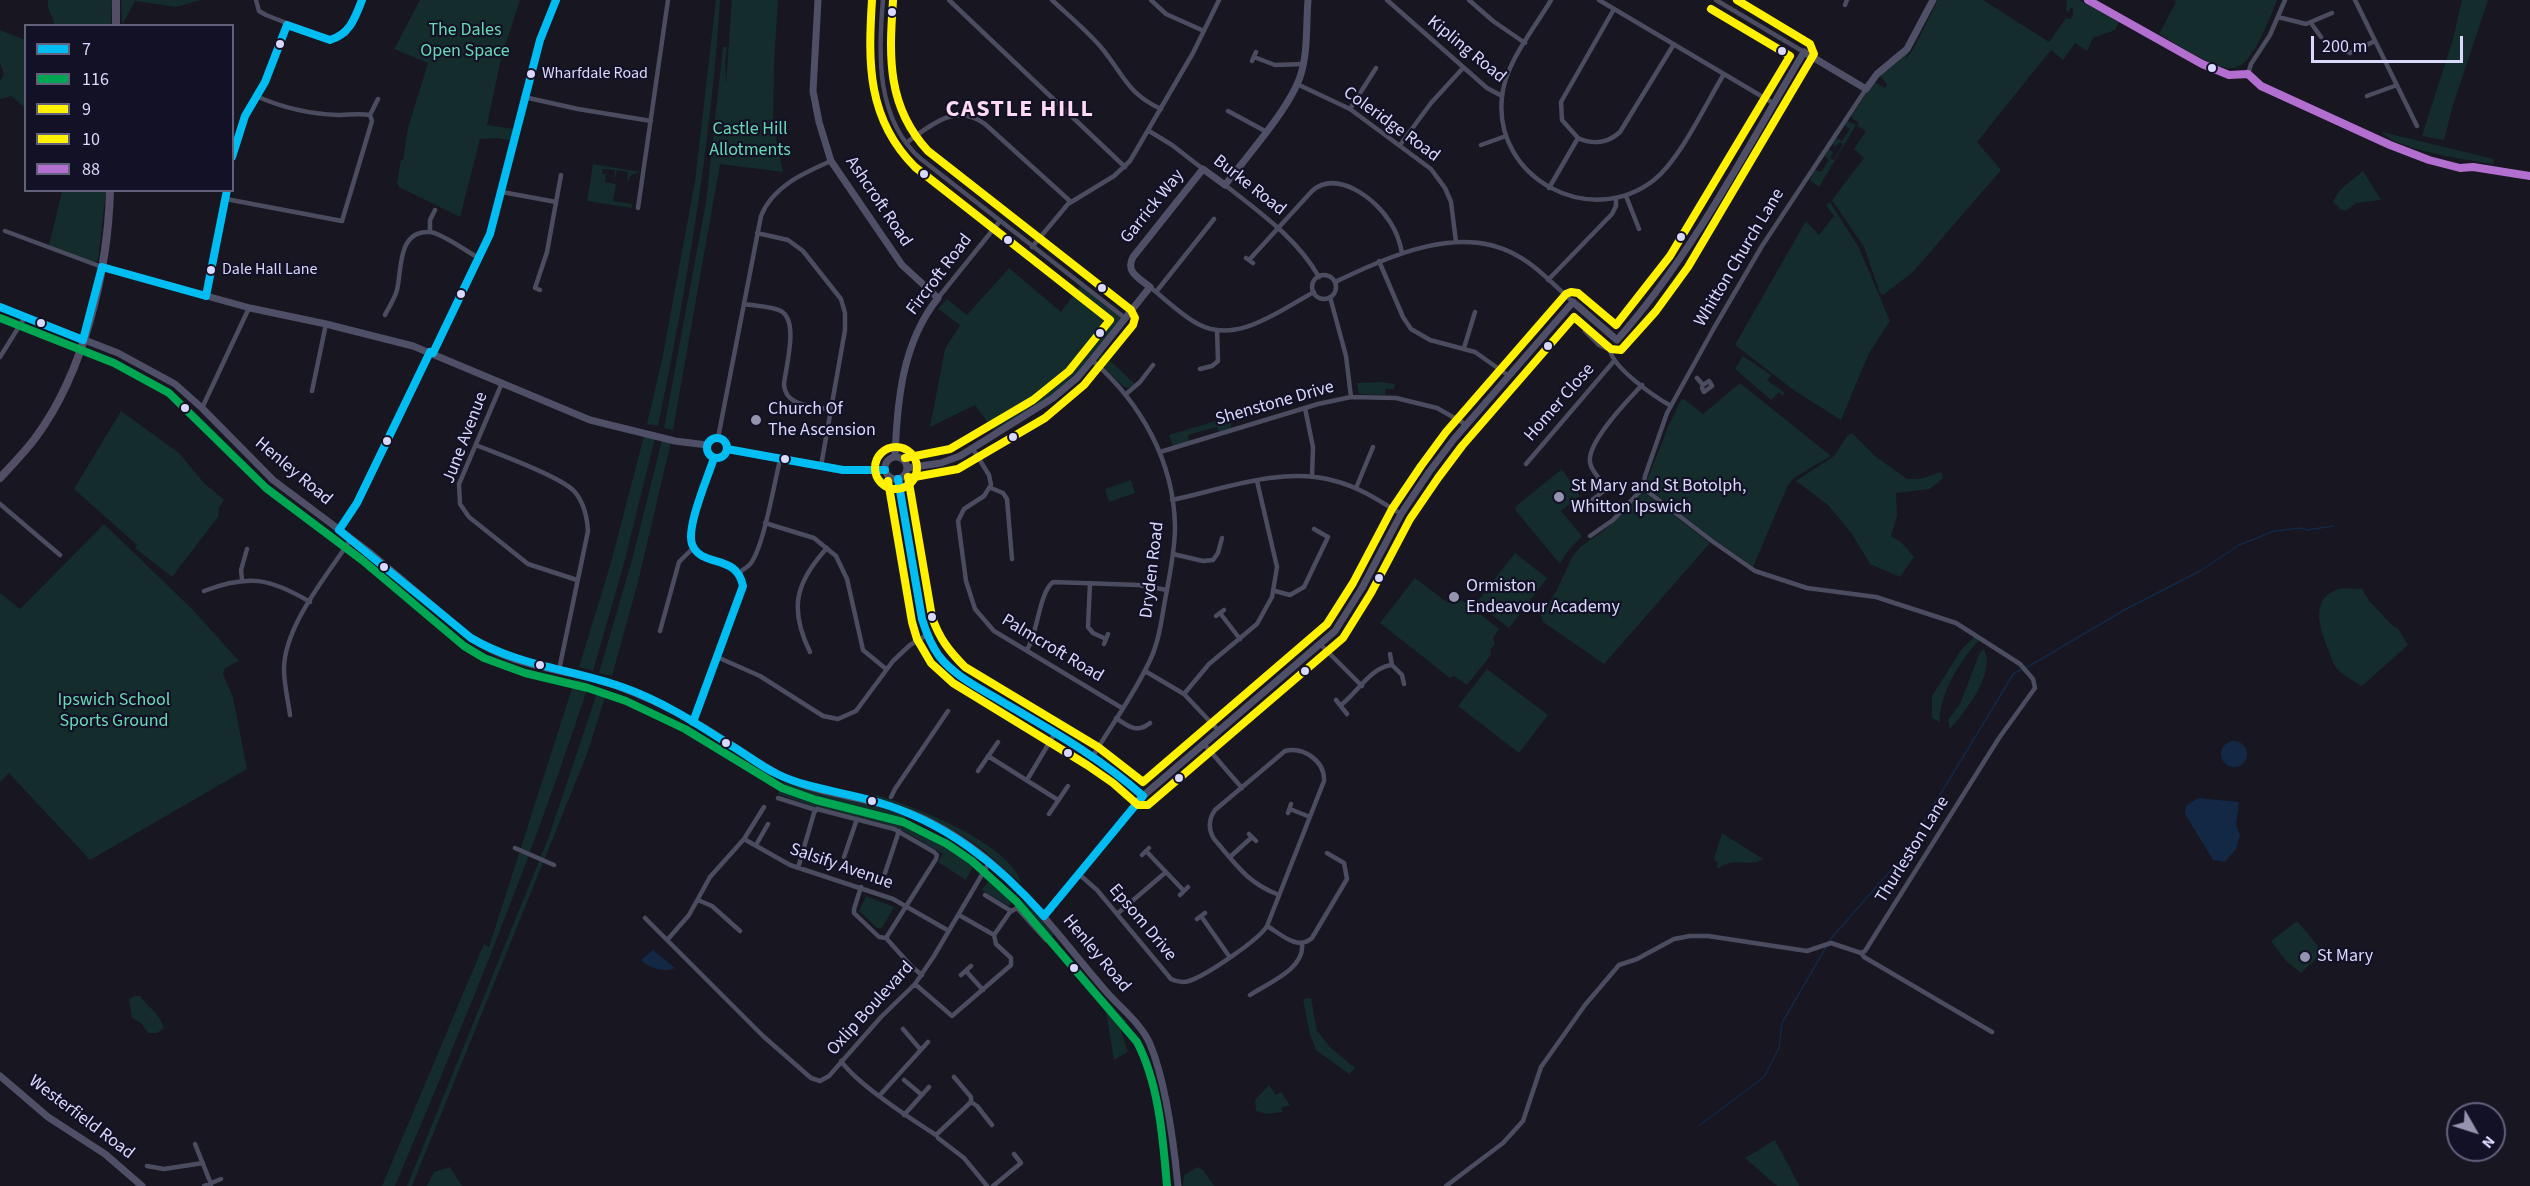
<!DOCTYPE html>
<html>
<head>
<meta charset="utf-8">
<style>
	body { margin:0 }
	#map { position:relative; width:2530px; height:1186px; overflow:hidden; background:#171621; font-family:"Source Sans 3",sans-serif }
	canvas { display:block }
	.legend { position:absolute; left:24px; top:24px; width:210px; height:168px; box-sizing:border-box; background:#131126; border:2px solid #62617c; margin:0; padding:8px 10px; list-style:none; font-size:18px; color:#d9d8fd }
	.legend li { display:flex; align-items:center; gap:12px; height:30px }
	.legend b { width:30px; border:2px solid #62617c }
	.north { position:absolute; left:2446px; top:1102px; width:60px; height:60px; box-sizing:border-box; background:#131126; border:2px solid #62617c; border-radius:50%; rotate:129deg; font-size:16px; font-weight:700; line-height:24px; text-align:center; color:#d9d8fd }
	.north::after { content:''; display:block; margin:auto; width:21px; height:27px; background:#9594b0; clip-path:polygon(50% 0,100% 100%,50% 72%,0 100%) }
	.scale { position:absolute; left:2311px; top:36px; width:152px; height:27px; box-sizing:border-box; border:3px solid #d9d8fd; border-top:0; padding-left:8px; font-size:18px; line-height:21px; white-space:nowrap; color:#d9d8fd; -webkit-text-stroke:4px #131126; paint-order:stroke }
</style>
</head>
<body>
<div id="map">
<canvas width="2530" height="1186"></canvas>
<ul class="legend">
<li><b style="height:8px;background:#01bdf2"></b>7</li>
<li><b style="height:8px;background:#00a651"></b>116</li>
<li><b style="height:8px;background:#fff101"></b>9</li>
<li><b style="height:8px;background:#fff101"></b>10</li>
<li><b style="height:8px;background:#b36fd0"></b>88</li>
</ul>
<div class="north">N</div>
<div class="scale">200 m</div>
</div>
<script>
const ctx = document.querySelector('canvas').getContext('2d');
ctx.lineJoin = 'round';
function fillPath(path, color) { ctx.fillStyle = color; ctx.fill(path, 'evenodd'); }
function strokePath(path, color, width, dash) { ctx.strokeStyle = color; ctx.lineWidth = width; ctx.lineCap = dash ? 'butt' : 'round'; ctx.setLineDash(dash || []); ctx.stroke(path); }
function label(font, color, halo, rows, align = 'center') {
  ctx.font = font + ' "Source Sans 3",sans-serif'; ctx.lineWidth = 4.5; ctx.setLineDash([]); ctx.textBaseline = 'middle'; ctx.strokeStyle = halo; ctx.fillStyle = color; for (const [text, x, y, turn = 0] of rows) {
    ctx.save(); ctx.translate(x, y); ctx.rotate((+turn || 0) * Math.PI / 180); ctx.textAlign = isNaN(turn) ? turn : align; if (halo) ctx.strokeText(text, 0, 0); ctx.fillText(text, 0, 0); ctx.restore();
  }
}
fillPath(new Path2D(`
	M48 0H112L111 25H54C54 14 47 15 48 0Z
	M121 0H201L176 7 135 1 122 25Z
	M420 0H520L501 59 487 125 514 129 510 140 496 138 480 139 460 217 399 187 397 183 401 160H403L408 128 428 63 394 49Z
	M716 0H720C711 144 687 286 658 426L647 424 662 360 695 181Z
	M732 0H778L774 64 773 125 783 172 720 164 673 430 664 428 706 202 723 47H727L725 62 726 84Z
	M1938 0H1983L2049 42 2066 18 2070 19 2073 16V9L2070 8 2069 12 2066 11 2067 0H2079L2119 22 2115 30 2093 38 2087 51 2075 43 2063 60 2051 50 1977 142 2001 170 1913 272 1883 295 1880 293 1864 247 1832 200 1864 158 1854 149 1866 131 1857 126 1859 123 1852 118V115L1874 82 1885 88 1887 84 1879 75 1912 45 1904 62 1914 48Z
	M2174 0H2277C2271 15 2253 66 2234 68 2215 71 2176 43 2159 34L2176 2Z
	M2462 0H2488L2453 105 2444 140 2422 136 2453 39Z
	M0 30 25 40V108L11 96 0 99V81L4 74 0 62Z
	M1847 121 1856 125 1819 187 1810 180 1815 170 1821 172 1829 160 1825 156 1829 149 1833 152 1830 158 1834 160 1843 144 1840 142 1835 147 1832 144 1836 138 1842 141 1850 129 1845 126Z
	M2382 132 2494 159 2493 164C2468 160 2396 150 2382 132Z
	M593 164 640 172 631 175 627 183 628 172 617 170 614 182 615 170 603 169 602 174H606L605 182 616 184 613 201 632 204V208L587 201Z
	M2363 171 2381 200 2356 203 2346 211 2339 209V207L2333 202C2339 187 2352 181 2363 171Z
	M62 191H106L98 260 95 263 49 246Z
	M1830 202 1859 248 1890 321 1869 353 1841 420 1795 391 1735 345 1806 221 1819 235 1834 216 1826 205Z
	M1009 268 1061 312 1081 285 1125 318 1077 378 997 435 975 405 930 427 945 349 960 325 938 309 947 299 967 315Z
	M1102 353 1135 384 1128 388 1124 387 1100 363 1098 358Z
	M1743 356 1771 375 1767 380 1785 393 1783 396 1779 392 1771 400 1735 369Z
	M1380 382 1395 384 1394 389H1386L1385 395 1359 394 1357 383Z
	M1740 383 1831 456 1795 477 1788 485 1753 567 1712 538 1648 488 1647 480 1668 427 1681 400 1684 399 1703 414Z
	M121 411 179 453 204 483 224 500 219 508 218 517 172 577 135 548 137 545 74 489Z
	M1245 412 1247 418 1231 422V428L1219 432 1217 427 1188 435 1189 441 1173 446 1169 435Z
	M1852 433 1875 456 1907 479H1920L1941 472 1943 478 1930 489 1896 493 1897 516 1891 536 1901 542 1914 557 1900 577 1870 564 1852 534 1828 505 1796 481 1834 456 1848 435Z
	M644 436 655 438 623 567 593 671 579 667 610 566Z
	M662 440 671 442 638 582 612 676 599 673 632 560Z
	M1562 469 1580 496 1561 511 1582 536 1567 552 1560 564 1516 511V506Z
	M1131 480 1135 493 1109 502 1105 489Z
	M1640 493H1645L1710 543 1604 664 1543 622 1541 615 1557 590 1572 557 1580 547 1606 529Z
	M104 524 192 609 239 661 225 668 223 674 233 697 247 769 90 860 9 773 0 782V593L20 609Z
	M1515 553 1547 578 1509 628 1476 603Z
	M1415 578 1448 603 1460 600 1465 602 1499 629 1493 638 1495 644 1490 650 1491 655 1467 685 1454 676 1450 678 1380 623Z
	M2342 588 2362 589 2369 601 2395 628 2397 627 2408 645 2362 686C2354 681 2345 677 2338 670 2333 665 2331 656 2328 649 2318 625 2310 596 2342 588Z
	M1976 635 1979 640C1961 659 1938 696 1940 722L1932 718V696L1961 650Z
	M1984 649C1996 674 1966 710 1950 729L1948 720 1960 704 1980 652Z
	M1487 669 1548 715 1519 753 1458 706Z
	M575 679 589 683C534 853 466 1019 395 1186H382L484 944 489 947Z
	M599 687 607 691 587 754 568 801 412 1186H407L548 839Z
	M784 782C824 796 866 801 906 816L905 819 942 840 945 837 968 853 967 856C976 866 972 869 966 880L938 862 943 854 904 831 885 824 814 807 778 794Z
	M876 795C914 806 1009 843 1021 882 1007 875 995 859 982 849 950 825 913 810 876 798Z
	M1722 833 1763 859C1750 869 1737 854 1717 869L1718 863 1714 859Z
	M990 878 1030 906 1054 935 1049 939 1012 900 1009 906 982 890Z
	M866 896 894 907 882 928H877L859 911Z
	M2297 921 2323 952 2301 973 2286 961 2271 941Z
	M1090 982 1126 1021 1121 1031 1128 1052 1114 1060 1106 1011 1089 987Z
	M135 996H140C150 1009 159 1013 164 1028L157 1033H148L141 1023 132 1018 129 999Z
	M1311 998 1317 1031 1331 1048 1355 1068 1349 1074 1316 1050 1310 1035 1303 999Z
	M1269 1085 1276 1095 1281 1092 1290 1105 1281 1108 1283 1112 1267 1114 1256 1111 1255 1100Z
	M1775 1140 1799 1185V1186H1777L1745 1158Z
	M450 1167 462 1186H427L434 1172Z
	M1198 1167 1203 1170 1214 1186H1183L1184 1175Z`), '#142c2b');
fillPath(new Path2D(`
	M2221 754a13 13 0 1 1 26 0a13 13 0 1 1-26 0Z
	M2198 798 2239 802 2236 825 2240 835 2236 849 2225 862 2213 860 2185 814 2186 806Z
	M653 950 675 968C664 973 649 968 641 960Z`), '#122845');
strokePath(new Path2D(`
	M2026 668 2126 609 2200 571 2239 545 2274 531 2301 528 2307 530 2333 526
	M1828 942 1912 846 1915 836 2014 673 2021 670
	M1700 1125 1764 1077 1779 1048 1782 1023 1826 947`), '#122845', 1.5);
strokePath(new Path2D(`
	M256 0 259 11 266 15 330 40 346 34 362 0
	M883 0C878 55 876 120 921 159L1125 318
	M949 0 1125 167
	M1052 0C1068 15 1085 29 1100 46 1123 73 1126 93 1161 109
	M1151 0 1166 14 1204 31
	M1387 0 1487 88 1502 96
	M1469 0 1493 21 1525 43
	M1551 0C1534 29 1505 63 1502 97 1493 178 1590 230 1654 180 1681 158 1705 105 1724 74
	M1599 0 1773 103
	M1716 0 1804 52
	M2088 0 2202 64 2229 75 2248 74 2261 86 2390 145 2429 160 2460 168 2473 167 2530 176
	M2355 0 2417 126
	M1845 5 1847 0
	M2278 17 2306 24 2332 13
	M2311 23 2321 37
	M2328 42 2350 53 2375 41
	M1254 57 1275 65 1303 64
	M1252 61 1256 52
	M2248 74 2251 64 2270 35 2285 0
	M1297 84 1350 109 1431 169 1445 188 1451 202 1456 242
	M2367 96 2397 85
	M524 97 578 109 651 121
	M1350 109 1376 68
	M1228 111 1265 131
	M370 115 378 99
	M1149 131 1172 145 1203 169
	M1578 138C1593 145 1608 143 1620 132L1674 44
	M906 143C930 126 955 102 985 124L1071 202
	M1400 145 1431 103 1463 68
	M1481 145 1506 136
	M232 159 245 116 265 82 287 25
	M1225 185C1259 212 1297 238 1319 277
	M1549 188 1578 138 1562 120 1561 102 1614 9
	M502 192 556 202
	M1626 196 1639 229
	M226 199 342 221 372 121 370 115C359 113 348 115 338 115 308 114 283 108 256 96
	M638 208 668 0
	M5 231 102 267
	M430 232V220L435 210
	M757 233 788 240 803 251 841 299 845 313V330L821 466
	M1032 247 1068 204 1114 176 1130 161 1193 53 1219 0
	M1246 258 1253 263
	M1249 260 1312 191C1337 169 1376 199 1390 222 1396 231 1400 242 1402 253
	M1379 261 1403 317 1411 329 1430 340 1475 352 1509 376
	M1312 287a12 12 0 1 1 24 0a12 12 0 1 1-24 0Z
	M1548 280 1612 214 1616 206V199
	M1335 282C1388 257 1459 223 1516 255 1537 266 1555 286 1573 302
	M1150 287C1165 299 1181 315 1198 324 1237 345 1280 310 1314 292
	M540 290 535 288 547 252 561 175
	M1156 292 1214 219
	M206 296 227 190
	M1330 297 1346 356 1351 397
	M938 298 1000 221
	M744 304C755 306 771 306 781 311 799 321 786 366 784 384 785 407 813 406 831 410
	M385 315C389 307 395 298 397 290 402 270 397 230 430 232 442 233 467 252 479 258
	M1585 331 1599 345 1610 350
	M1464 348 1475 312
	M1610 350C1613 368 1655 397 1671 406
	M0 357 25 317
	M1092 360C1141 403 1174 461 1175 527 1175 550 1170 573 1166 595 1162 616 1160 638 1151 658 1136 692 1112 724 1093 756
	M1200 369 1212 366 1218 361 1217 330
	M1697 378 1703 385 1702 388 1704 392 1712 386 1709 381 1703 385
	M502 383 459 484 460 504 469 517 528 564 577 580
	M312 391 326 324
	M1126 394 1140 382 1153 365
	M202 408 249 308
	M1305 408 1313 447 1312 476
	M718 438 761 216C773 186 804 173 831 161
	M476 445C498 454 559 476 574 491 584 502 587 516 588 531L559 670
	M973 449 989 475 991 485 984 496 964 509 958 521 966 581 975 609 994 631 1122 708
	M1160 452 1318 404 1351 397 1396 398 1437 408 1467 425
	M1526 464 1614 361
	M898 479 922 619 927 635 940 657 959 675 1093 756 1120 775 1143 796
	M991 488 1003 493 1007 499 1012 559
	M1356 488 1373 447
	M1172 500C1224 489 1282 466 1335 481 1359 487 1380 501 1401 514
	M0 504 60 555
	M1587 504 1605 490C1603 479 1591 473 1590 462 1587 442 1628 400 1642 385
	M765 523 814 538 836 556 847 579 863 650 886 669
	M1590 536 1613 520 1643 488 1645 476 1667 413 1714 328 1762 246 1866 89
	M1173 554 1203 561 1213 560 1218 553 1222 538
	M740 572C744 569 748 567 751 563 764 545 774 484 780 460
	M242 579 241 570 247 549
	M1090 583 1088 627 1093 633 1106 639
	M204 591C248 574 270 578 310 602
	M1275 591 1290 595 1304 587 1328 537 1314 529
	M1220 613 1240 639
	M1216 616 1224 610
	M660 631 679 562 693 548
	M1104 644 1108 634
	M1321 645 1362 686
	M1027 650C1038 632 1039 593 1053 582L1139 585 1167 590
	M810 652C789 609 795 583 827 548
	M1390 654 1392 665 1402 675 1404 684
	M717 657 760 676 823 716 838 719 856 711 893 661 910 645 927 635
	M1145 671 1184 694 1219 731
	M1184 694 1209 664 1257 624 1272 597 1277 567 1257 481
	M1336 700 1347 714
	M1341 705C1356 694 1372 666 1392 665
	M290 715C288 700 284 684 284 669 284 626 328 574 351 539
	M1116 718C1128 726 1137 734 1150 723
	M693 722 743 586C744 548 684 573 691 530L714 458
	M1204 744 1242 788
	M988 756 1058 800
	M978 771 998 742
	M1027 780 1055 733
	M891 797 895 789 948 711
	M778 798 816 810
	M1290 809 1310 817
	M1288 813 1291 804
	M1049 814 1068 786
	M1249 834 1256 841
	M744 839 790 865 893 899 949 931
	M756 845 768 824
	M515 848 554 865
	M1146 851 1184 891
	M1142 855 1149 848
	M844 857 857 819
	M1230 857 1252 837
	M798 868 814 813 817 809 894 829 934 852 937 855 936 859 886 938
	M885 873 899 831
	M1080 875 1097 890 1171 979C1177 982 1183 983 1189 981 1205 976 1259 940 1267 926L1324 781C1325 761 1303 746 1285 751L1215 810C1208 820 1208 829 1214 839 1237 865 1246 882 1279 895
	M861 887 854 909V913L879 937 886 938 912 967 922 975
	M985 895 1011 911
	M1180 895 1188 887
	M698 900 712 906 740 931
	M1117 914 1166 872
	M1201 916 1229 956
	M645 918 763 1036 811 1078 820 1081 829 1076 881 1017 915 984 934 956 990 861
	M1197 919 1205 913
	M1267 926C1281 934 1297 951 1312 938L1347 879 1344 863 1327 853
	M994 935 1010 912 1017 908 1046 940
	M668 939 689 915 710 877 744 839 764 807
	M1861 953 1864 957 1992 1032
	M966 971 983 990
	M961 975 971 966
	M915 984 952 1016 1011 965V958L996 944 994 935 959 915
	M1250 995C1268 983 1305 969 1302 944
	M903 1029 920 1049
	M841 1061C858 1085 911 1119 936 1135L971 1102V1097L954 1077
	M904 1080 922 1095
	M880 1095 928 1042
	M971 1102 977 1106 992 1125
	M904 1115 929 1087
	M938 1138 964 1158 987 1186
	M195 1144 211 1184
	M147 1166 164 1169 203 1163
	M204 1186 221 1179
	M993 1186 1021 1163 1014 1154
	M1446 1186 1503 1143 1523 1121 1541 1067 1585 1005 1619 965 1637 959 1674 939 1690 936H1708L1807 951 1831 943 1861 953 1865 951 1999 738 2035 688 2033 679 2020 664 1956 623 1876 597 1807 588 1755 571 1712 541 1643 488`), '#4c4c61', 4.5);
strokePath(new Path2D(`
	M818 0 813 91 819 122 831 161 902 265 938 298C902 343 897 402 895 457
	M102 267 250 308 326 324 413 346 590 420 675 441 707 445
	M0 307 118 353 175 384 202 408 273 480 369 552 471 638C518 671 579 669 630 691 663 704 695 721 724 740 745 753 764 767 786 778 829 798 879 797 924 819 1006 858 1047 923 1104 989 1119 1007 1141 1023 1150 1044 1166 1083 1174 1145 1178 1186
	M433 353 490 234 540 40 556 0
	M707 448a10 10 0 1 1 20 0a10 10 0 1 1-20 0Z
	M727 449 843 470H885
	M885 468a11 11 0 1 1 22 0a11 11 0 1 1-22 0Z
	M907 468 941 463 960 456 1053 398 1077 378 1092 360 1150 287C1139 278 1125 272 1133 257L1203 169 1225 185C1247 156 1291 107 1301 74 1308 51 1306 24 1308 0
	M339 530 357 503 430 352
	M1044 916 1143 796 1335 631 1362 588 1401 514 1429 472 1454 439 1573 302 1617 340C1692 256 1746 149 1804 52L1866 89 1877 74 1907 49 1933 0
	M0 1076 48 1117 105 1154 142 1186`), '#4f5067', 7);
strokePath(new Path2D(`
	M116 26V0
	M0 478C12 465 25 452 36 437 84 372 108 271 110 190`), '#534d66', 8);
strokePath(new Path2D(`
	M287 25 330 40C350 34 355 18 362 0
	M232 157 245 116 265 82 287 25
	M102 267 206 296
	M206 296 227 190
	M0 307 83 340
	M83 340 102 267
	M433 353 490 234 540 40 556 0
	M707 448a10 10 0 1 1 20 0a10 10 0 1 1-20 0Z
	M727 449 843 470H885
	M898 479 922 619C926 632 931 645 939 656 956 678 984 690 1006 704 1054 732 1102 759 1143 796
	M339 530 471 638C518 666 571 669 622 687 660 700 696 723 730 745 746 754 760 766 777 774 808 789 844 792 877 802 945 822 998 864 1044 916
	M339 530 357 503 430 352
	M693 722 743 586C736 552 701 569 692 544 686 527 708 477 714 458
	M1044 916 1143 796`), '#01bdf2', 8);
strokePath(new Path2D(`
	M0 318 114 363 169 393 266 488 362 560 464 646 484 658 525 673 588 688 626 701 685 729 782 788 816 800 903 822 947 844 972 861 1016 901 1137 1042C1159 1084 1163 1139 1167 1186`), '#00a651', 8);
strokePath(new Path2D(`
	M872 0C868 63 867 119 915 167L1110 320 1069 371 1033 400 950 449 905 458
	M875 468a21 21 0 1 1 42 0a21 21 0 1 1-42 0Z
	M888 481 912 622 917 639 931 663 953 683 1087 765 1113 783 1138 805H1148L1343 638 1371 593 1410 519 1438 478 1462 446 1574 317 1611 349 1621 350 1656 311 1688 267 1814 54 1810 44 1737 0`), '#fff101', 8);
strokePath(new Path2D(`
	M893 1C889 57 887 107 928 151L1131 310 1135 318 1133 325 1084 385 1045 418 958 469 909 478
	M908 477 932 617C939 638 949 651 965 667L1098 747 1143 782 1327 624 1353 583 1392 509 1421 466 1446 432 1566 294 1571 292 1578 293 1616 325 1670 256 1790 56 1711 9`), '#fff101', 8);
strokePath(new Path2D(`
	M2088 0 2202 64 2229 75 2248 74 2261 86 2390 145 2429 160 2460 168 2473 167 2530 176`), '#b36fd0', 8);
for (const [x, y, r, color] of [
	[892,12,5,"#d9d8fd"],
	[280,44,5,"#d9d8fd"],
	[1782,51,5,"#d9d8fd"],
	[2212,68,5,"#d9d8fd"],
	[531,74,5,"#d9d8fd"],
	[924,174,5,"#d9d8fd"],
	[1681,237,5,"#d9d8fd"],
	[1008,240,5,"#d9d8fd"],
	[211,270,5,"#d9d8fd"],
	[1102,288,5,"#d9d8fd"],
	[461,294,5,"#d9d8fd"],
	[41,323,5,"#d9d8fd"],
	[1100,333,5,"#d9d8fd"],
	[1548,346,5,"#d9d8fd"],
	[185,408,5,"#d9d8fd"],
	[756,420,6,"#9594b0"],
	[1013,437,5,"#d9d8fd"],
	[387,441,5,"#d9d8fd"],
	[785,459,5,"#d9d8fd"],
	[1559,497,6,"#9594b0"],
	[384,567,5,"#d9d8fd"],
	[1379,578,5,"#d9d8fd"],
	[1454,597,6,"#9594b0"],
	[932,617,5,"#d9d8fd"],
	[540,665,5,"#d9d8fd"],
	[1305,671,5,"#d9d8fd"],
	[726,743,5,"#d9d8fd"],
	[1068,753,5,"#d9d8fd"],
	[1179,778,5,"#d9d8fd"],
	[872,801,5,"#d9d8fd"],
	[2305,957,6,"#9594b0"],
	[1074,968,5,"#d9d8fd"]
]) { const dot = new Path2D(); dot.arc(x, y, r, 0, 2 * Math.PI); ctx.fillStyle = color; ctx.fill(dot); strokePath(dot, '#131126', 2); }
label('16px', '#d9d8fd', '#131126', [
	["Wharfdale Road",542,74],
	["Dale Hall Lane",222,270]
], 'left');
label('18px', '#68d9b4', '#131126', [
	["The Dales",465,31],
	["Open Space",465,52],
	["Castle Hill",750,130],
	["Allotments",750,151],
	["Ipswich School",114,701],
	["Sports Ground",114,722]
]);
label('18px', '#d9d8fd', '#131126', [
	["Kipling Road",1466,50,39],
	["Coleridge Road",1391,125,36],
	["Burke Road",1249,186,38],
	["Ashcroft Road",878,202,56],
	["Garrick Way",1153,207,-51],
	["Whitton Church Lane",1740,258,-59],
	["Fircroft Road",940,275,-53],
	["Homer Close",1560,403,-49],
	["Shenstone Drive",1275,404,-16],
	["June Avenue",466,438,-69],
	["Henley Road",293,472,40],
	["Dryden Road",1153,570,-83],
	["Palmcroft Road",1052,649,31],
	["Thurleston Lane",1913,850,-58],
	["Salsify Avenue",841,867,19],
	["Epsom Drive",1142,923,50],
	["Henley Road",1096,954,50],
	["Oxlip Boulevard",871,1009,-48],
	["Westerfield Road",81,1118,37]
]);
label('18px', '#d9d8fd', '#131126', [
	["Church Of",768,410],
	["The Ascension",768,431],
	["St Mary and St Botolph,",1571,487],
	["Whitton Ipswich",1571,508],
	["Ormiston",1466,587],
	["Endeavour Academy",1466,608],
	["St Mary",2317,957]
], 'left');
ctx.letterSpacing = '1.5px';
label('bold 24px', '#fddaf2', '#131126', [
	["CASTLE HILL",1020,111]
]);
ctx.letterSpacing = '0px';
</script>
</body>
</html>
